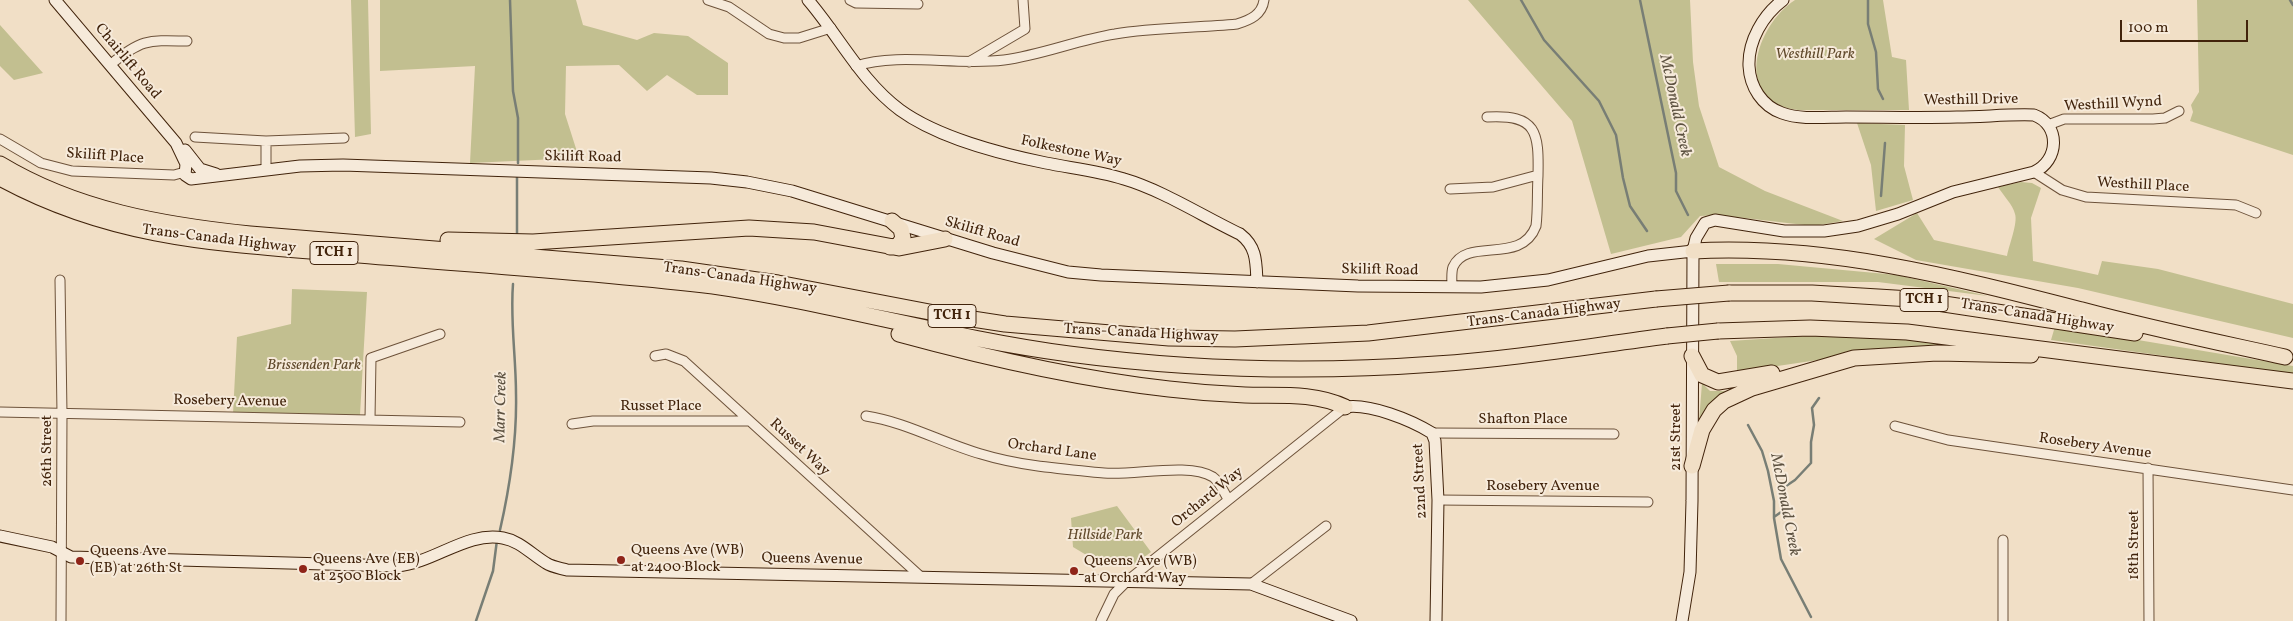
<!DOCTYPE html>
<html>
<head>
<meta charset="utf-8">
<style>
	body { margin:0 }
	#map { position:relative; width:2293px; height:621px; overflow:hidden; background:#f1dfc6; font-family:Vollkorn,serif }
	canvas { display:block }
	.scale { position:absolute; left:2120px; top:20px; width:128px; height:22px; box-sizing:border-box; border:2px solid #41230b; border-top:0; padding-left:6px; font-size:15px; line-height:18px; white-space:nowrap; color:#41230b; -webkit-text-stroke:4px #f6eada; paint-order:stroke }
</style>
</head>
<body>
<div id="map">
<canvas width="2293" height="621"></canvas>
<div class="scale">100 m</div>
</div>
<script>
const ctx = document.querySelector('canvas').getContext('2d');
ctx.lineJoin = 'round';
function fillPath(path, color) { ctx.fillStyle = color; ctx.fill(path, 'evenodd'); }
function strokePath(path, color, width, dash) { ctx.strokeStyle = color; ctx.lineWidth = width; ctx.lineCap = dash ? 'butt' : 'round'; ctx.setLineDash(dash || []); ctx.stroke(path); }
function label(font, color, halo, rows, align = 'center') {
  ctx.font = font + ' Vollkorn,serif'; ctx.lineWidth = 4; ctx.setLineDash([]); ctx.textBaseline = 'middle'; ctx.strokeStyle = halo; ctx.fillStyle = color; for (const [text, x, y, turn = 0] of rows) {
    ctx.save(); ctx.translate(x, y); ctx.rotate((+turn || 0) * Math.PI / 180); ctx.textAlign = isNaN(turn) ? turn : align; if (halo) ctx.strokeText(text, 0, 0); ctx.fillText(text, 0, 0); ctx.restore();
  }
}
fillPath(new Path2D(`
	M351 0H368L371 134 355 137Z
	M380 0H576L583 25 637 40 654 33 688 36 728 63V95H697L667 75 647 91 619 65 566 66 565 114 579 158 470 163 475 66 380 71Z
	M1468 0H1690L1693 62 1699 106 1719 167 1765 191 1843 221 1813 226 1719 215 1700 216 1681 237 1611 254 1572 121Z
	M1795 0H1883L1892 57 1906 60 1909 110H1798C1732 102 1755 26 1795 0Z
	M2197 0H2293V155L2190 121 2193 112 2191 105 2199 92Z
	M0 25 43 73 14 80 0 66Z
	M1857 123 1905 125 1904 166 1913 200 1876 211 1871 165Z
	M2021 182 2032 183 2041 188 2031 218 2033 261 2098 275 2102 261 2158 269 2293 304V338L2078 288 1916 260 1874 239 1917 213 1934 240 2007 256C2009 245 2018 223 2015 214 2013 205 2003 195 1998 187Z
	M1716 264H1778L1897 275 1988 296 1878 282H1719Z
	M292 289 367 292 360 415 233 414 237 337 291 324Z
	M2056 323 2132 339 2293 366V374L2051 340Z
	M1821 335 1960 343V350L1872 352 1737 372V356L1730 341Z
	M1702 383 1710 391H1730L1699 422Z
	M1117 506 1151 552 1131 567 1098 562 1073 547 1071 518Z`), '#c2bf90');
strokePath(new Path2D(`
	M510 0 513 91 518 118V163
	M1521 0 1544 40 1599 101 1616 135 1623 178 1630 206 1647 231
	M1640 0 1676 173V191L1688 215
	M1868 0V24L1876 52 1878 89 1883 99
	M2290 0 2293 5
	M1881 196 1885 143
	M517 235V174
	M1748 425 1762 451 1768 471 1774 501V518L1781 559 1811 617
	M1774 517 1784 510 1782 504 1783 488 1795 480 1811 463V442L1814 425 1812 408 1819 398
	M500 530C510 486 517 440 516 394 516 357 510 320 513 284
	M476 621 493 571 497 540`), '#787e75', 2.5);
const street = new Path2D(`
	M708 0 729 7 769 34 784 38H799L831 28
	M850 0 856 3 918 4
	M969 62 1025 29 1023 0
	M110 65C141 39 148 40 187 41
	M856 66C899 52 956 66 1004 60 1042 55 1077 40 1115 34 1153 27 1198 28 1237 24 1250 20 1262 15 1264 0
	M2048 125 2064 119H2153L2165 118 2179 111
	M195 137 266 141 344 138
	M0 139 41 163 72 171 174 175 185 172
	M266 141V170
	M2034 172 2062 190 2086 197 2236 205 2256 213
	M1450 189 1493 187 1538 175
	M60 280 62 414 61 621
	M1452 287C1452 281 1451 273 1453 267 1467 236 1521 266 1536 226 1538 210 1537 192 1538 176 1539 132 1537 114 1487 117
	M655 356 666 354 684 361 920 576
	M0 412 460 422
	M866 416C906 422 942 443 981 454 1020 466 1063 469 1104 473 1133 476 1189 462 1213 477 1219 481 1224 492 1228 499
	M370 419 371 358 440 334
	M572 424 593 421H749
	M1895 426 1948 440 2293 490
	M1432 433 1614 434
	M2148 468 2149 621
	M1438 500 1648 502
	M2003 540V621
	M1251 584 1326 526
	M1101 621 1114 594 1127 581 1345 407`);
const secondary = new Path2D(`
	M55 0 176 143 186 164 185 175 191 179 300 166 343 165 711 178 747 182 792 191 993 253 1068 272 1101 275 1358 286 1481 287 1548 280 1648 256 1693 251
	M808 0C839 36 861 81 900 110 937 137 1001 154 1046 163 1071 168 1099 171 1124 179 1162 190 1204 217 1240 234 1257 247 1256 262 1257 282
	M185 150 200 169 216 174
	M1345 407C1369 403 1411 420 1432 433L1435 441 1438 500 1436 621
	M0 536 52 547 71 557 397 566C434 563 467 531 503 538 520 541 531 554 546 563 552 567 560 568 567 570L1251 584 1351 621
	M1682 621 1690 572 1692 501 1693 251 1696 238 1705 223 1715 220 1784 231H1824L1858 226 1898 214 1953 192 2034 172C2059 161 2061 125 2034 115 2008 114 1983 117 1957 117 1920 118 1883 117 1846 117 1826 117 1801 120 1782 113 1762 106 1750 87 1749 66 1748 41 1763 15 1783 0`);
const highway = new Path2D(`
	M0 164C76 210 163 225 250 234L681 269 778 283 940 314 1005 324 1169 338 1235 339 1368 333 1656 299
	M0 178C117 242 229 244 359 255 477 265 595 272 713 286 832 303 948 338 1069 354 1190 370 1314 373 1436 364 1513 359 1590 346 1667 336
	M448 240 533 242 749 228 814 232 899 248 945 239
	M890 247 898 246 903 238 901 229 892 221
	M1693 251C1827 244 1954 277 2082 310 2149 328 2217 342 2285 357
	M1729 293H1812L1911 299 2135 333
	M1718 331 1810 328 1907 332 2293 381
	M899 334C987 358 1078 379 1169 389 1194 392 1219 394 1245 395 1278 396 1314 392 1345 407
	M1692 356 1702 375 1718 382 1772 373
	M1692 466 1702 430 1714 410 1724 401 1752 388 1854 358 1937 353 2031 355`);
strokePath(street, '#6d523a', 11);
strokePath(secondary, '#41230b', 13);
strokePath(highway, '#41230b', 17);
strokePath(street, '#f6eada', 9);
strokePath(secondary, '#f6eada', 11);
strokePath(highway, '#f1dfc6', 15);
const highwayBridge = new Path2D(`
	M1656 299 1729 293
	M1667 336 1718 331`);
strokePath(highwayBridge, '#41230b', 17, []);
strokePath(highwayBridge, '#f1dfc6', 15);
for (const [x, y, r, color] of [
	[621,560,5,"#8f2418"],
	[80,561,5,"#8f2418"],
	[303,569,5,"#8f2418"],
	[1074,571,5,"#8f2418"]
]) { const dot = new Path2D(); dot.arc(x, y, r, 0, 2 * Math.PI); ctx.fillStyle = color; ctx.fill(dot); strokePath(dot, '#f6eada', 2); }
for (const [x, y, w] of [
	[334,253,48],
	[1924,300,48],
	[952,316,48]
]) { const box = new Path2D(); box.roundRect(x - w / 2, y - 11.5, w, 23, 4); ctx.fillStyle = '#f6eada'; ctx.fill(box); strokePath(box, '#41230b', 1); }
label('bold 14px', '#41230b', null, [
	["TCH 1",334,253],
	["TCH 1",1924,300],
	["TCH 1",952,316]
]);
label('italic 15px', '#614a2c', '#f6eada', [
	["Westhill Park",1815,55],
	["Brissenden Park",314,366],
	["Hillside Park",1105,536]
]);
label('15px', '#41230b', '#f6eada', [
	["Chairlift Road",127,62,50],
	["Westhill Drive",1971,101,-1],
	["Westhill Wynd",2113,105,-3],
	["Folkestone Way",1071,152,12],
	["Skilift Place",105,157,4],
	["Skilift Road",583,158,1],
	["Westhill Place",2143,186,3],
	["Skilift Road",982,233,16],
	["Trans-Canada Highway",219,240,7],
	["Skilift Road",1380,271,1],
	["Trans-Canada Highway",740,279,8],
	["Trans-Canada Highway",1544,314,-7],
	["Trans-Canada Highway",2037,317,9],
	["Trans-Canada Highway",1141,334,3],
	["Rosebery Avenue",230,402,1],
	["Russet Place",661,407],
	["Shafton Place",1523,420],
	["21st Street",1677,437,-90],
	["Rosebery Avenue",2095,447,8],
	["Russet Way",799,448,43],
	["26th Street",48,451,-90],
	["Orchard Lane",1052,451,8],
	["22nd Street",1421,481,-93],
	["Rosebery Avenue",1543,487],
	["Orchard Way",1208,498,-39],
	["18th Street",2135,545,-90],
	["Queens Avenue",812,560,1]
]);
label('15px', '#41230b', '#f6eada', [
	["Queens Ave (WB)",631,551],
	["at 2400 Block",631,568],
	["Queens Ave",90,552],
	["(EB) at 26th St",90,569],
	["Queens Ave (EB)",313,560],
	["at 2500 Block",313,577],
	["Queens Ave (WB)",1084,562],
	["at Orchard Way",1084,579]
], 'left');
label('italic 16px', '#5c5140', '#f6eada', [
	["McDonald Creek",1674,106,78],
	["Marr Creek",502,407,-89],
	["McDonald Creek",1784,505,79]
]);
</script>
</body>
</html>
